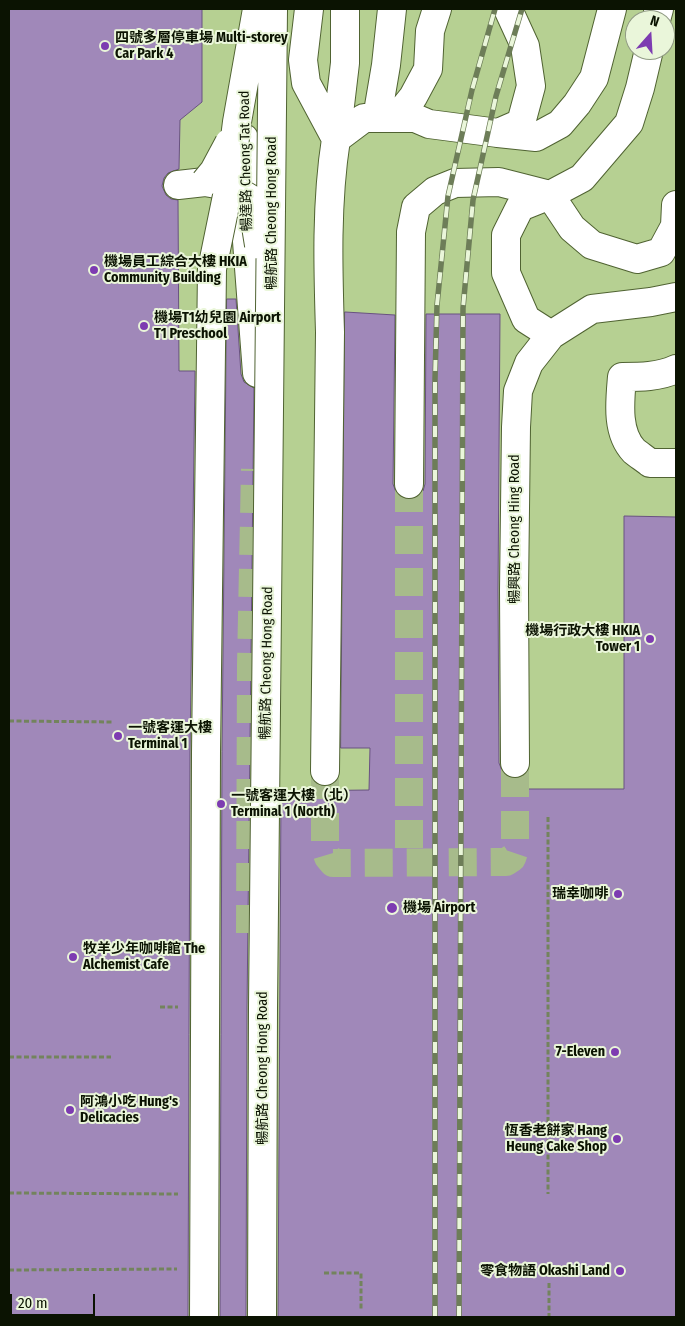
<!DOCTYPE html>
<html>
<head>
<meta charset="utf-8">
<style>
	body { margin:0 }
	#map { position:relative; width:685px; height:1326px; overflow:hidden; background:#c3d9a3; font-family:"Fira Sans Condensed",sans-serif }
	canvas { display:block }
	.frame { position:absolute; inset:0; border:10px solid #0b1302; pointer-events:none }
	.north { position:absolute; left:625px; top:10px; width:50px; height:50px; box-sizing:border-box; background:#eaf6da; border:1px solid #919b84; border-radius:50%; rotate:19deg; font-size:14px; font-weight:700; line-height:20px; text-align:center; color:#0b1302 }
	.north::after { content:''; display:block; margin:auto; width:18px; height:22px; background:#7d3cb1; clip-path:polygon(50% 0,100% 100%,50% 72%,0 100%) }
	.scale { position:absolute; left:10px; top:1294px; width:85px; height:22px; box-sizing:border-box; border:2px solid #0b1302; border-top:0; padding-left:6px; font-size:15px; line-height:18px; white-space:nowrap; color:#0b1302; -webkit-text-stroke:4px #eaf6da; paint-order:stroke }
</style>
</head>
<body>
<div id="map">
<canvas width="685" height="1326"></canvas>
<div class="frame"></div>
<div class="north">N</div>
<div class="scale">20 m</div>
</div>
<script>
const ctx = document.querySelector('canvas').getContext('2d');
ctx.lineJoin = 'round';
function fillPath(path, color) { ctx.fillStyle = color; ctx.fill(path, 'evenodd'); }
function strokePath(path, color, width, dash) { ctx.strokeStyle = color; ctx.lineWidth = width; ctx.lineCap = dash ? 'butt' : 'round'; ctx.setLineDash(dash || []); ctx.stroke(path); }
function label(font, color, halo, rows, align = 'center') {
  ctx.font = font + ' "Fira Sans Condensed","Noto Sans TC",sans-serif'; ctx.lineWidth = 4; ctx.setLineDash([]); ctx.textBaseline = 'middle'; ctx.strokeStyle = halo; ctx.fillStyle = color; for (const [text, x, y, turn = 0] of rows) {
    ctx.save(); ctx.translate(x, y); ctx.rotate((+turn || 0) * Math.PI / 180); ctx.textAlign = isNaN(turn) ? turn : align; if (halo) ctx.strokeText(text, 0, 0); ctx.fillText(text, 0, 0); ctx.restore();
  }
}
fillPath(new Path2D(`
	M9 9H676V1317H9ZM635 20H665V50H635Z`), '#b6d092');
const building = new Path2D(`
	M9 9H202V102L180 120 179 169 168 173 164 178 162 186 166 195 171 199 178 200 179 371H195L190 752 188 1317H9Z
	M227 299H236L241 374 244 382 254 388 247 1007 246 1317H220L222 752Z
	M345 312 395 315 393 484 396 492 402 498 408 500 417 497 423 491 425 484 426 314H500L498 590 499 763 503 773V789H624V516L676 517V1317H278L281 791 369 790 370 748H341Z`);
fillPath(building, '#a088b9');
strokePath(building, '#695281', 1);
strokePath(new Path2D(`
	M409 484V862
	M325 771V847L328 857 333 863 506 862 512 858 515 849V763
	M250 933 251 665 255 469`), '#a7bb8b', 28, [28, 14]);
const minor = new Path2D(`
	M309 9 303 60 306 83 336 139
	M656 20 659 9
	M397 117 413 97 428 69 430 31 437 9
	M377 118 386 65 392 9
	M498 133 536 137 560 124 577 104 594 78 612 9
	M244 138 245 215 257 373
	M336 139 345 63V9
	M178 185 205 182 228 186
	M550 195 572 228 592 245 637 259 661 252 675 226 676 205
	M551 335 526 319 506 273V235L520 207 550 195 582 178 629 123 640 88 649 50
	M676 369C659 377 640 377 622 377 620 401 616 432 634 451 639 455 645 459 650 463H676
	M409 484 411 232 416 207 435 191 455 183 499 182 550 195
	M515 763 514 590 516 427 518 391 529 363 551 335 592 309 651 302 676 297
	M325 771 330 332C328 268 326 203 336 139L364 118H415L429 124 498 133 521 123 531 86 525 46 508 9`);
strokePath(minor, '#506332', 30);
strokePath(new Path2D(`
	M9 721 114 722
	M548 817V1194
	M9 1057H111
	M324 1273H361V1311
	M549 1283V1317`), '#73835d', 3, [5, 2.5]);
strokePath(minor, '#fff', 28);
const rail = new Path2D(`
	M435 1317V379L437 305 448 196 472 90 495 9
	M459 1317 463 308 473 200 496 96 522 9`);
strokePath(rail, '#6d7d58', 5.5);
strokePath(rail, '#eaf6da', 4, [11]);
const minorBridge = new Path2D(`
	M205 182 214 171 229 143
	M229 186 249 198 254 214 259 245
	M204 1317 206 752 212 269 229 186 237 122 257 9
	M262 1317 263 1007 273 9`);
strokePath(minorBridge, '#506332', 30, []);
strokePath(new Path2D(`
	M160 1007H178
	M9 1193 178 1194
	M9 1270 177 1269`), '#73835d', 3, [5, 2.5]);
strokePath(minorBridge, '#fff', 28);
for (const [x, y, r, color] of [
	[105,46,5,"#7d3cb1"],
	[94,270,5,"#7d3cb1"],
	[144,326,5,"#7d3cb1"],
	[650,639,5,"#7d3cb1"],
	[118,736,5,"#7d3cb1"],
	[221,804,5,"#7d3cb1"],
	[618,894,5,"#7d3cb1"],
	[392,908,6,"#7d3cb1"],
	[73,957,5,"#7d3cb1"],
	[615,1052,5,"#7d3cb1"],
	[70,1110,5,"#7d3cb1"],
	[617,1139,5,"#7d3cb1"],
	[620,1271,5,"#7d3cb1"]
]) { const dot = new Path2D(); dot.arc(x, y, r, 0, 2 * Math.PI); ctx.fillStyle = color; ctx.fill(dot); strokePath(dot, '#eaf6da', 2); }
label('bold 14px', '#0b1302', '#eaf6da', [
	["四號多層停車場 Multi-storey",115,38],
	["Car Park 4",115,54],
	["機場員工綜合大樓 HKIA",104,262],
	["Community Building",104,278],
	["機場T1幼兒園 Airport",154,318],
	["T1 Preschool",154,334],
	["機場行政大樓 HKIA",640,631,"right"],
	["Tower 1",640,647,"right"],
	["一號客運大樓",128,728],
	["Terminal 1",128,744],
	["一號客運大樓（北）",231,796],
	["Terminal 1 (North)",231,812],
	["瑞幸咖啡",608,894,"right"],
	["機場 Airport",403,908],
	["牧羊少年咖啡館 The",83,949],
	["Alchemist Cafe",83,965],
	["7-Eleven",605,1052,"right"],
	["阿鴻小吃 Hung's",80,1102],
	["Delicacies",80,1118],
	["恆香老餅家 Hang",607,1131,"right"],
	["Heung Cake Shop",607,1147,"right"],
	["零食物語 Okashi Land",610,1271,"right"]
], 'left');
label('14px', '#0b1302', '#eaf6da', [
	["暢達路 Cheong Tat Road",246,161,-91],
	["暢航路 Cheong Hong Road",272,213,-90],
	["暢興路 Cheong Hing Road",515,529,-90],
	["暢航路 Cheong Hong Road",267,663,-89],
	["暢航路 Cheong Hong Road",263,1068,-90]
]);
</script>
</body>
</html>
